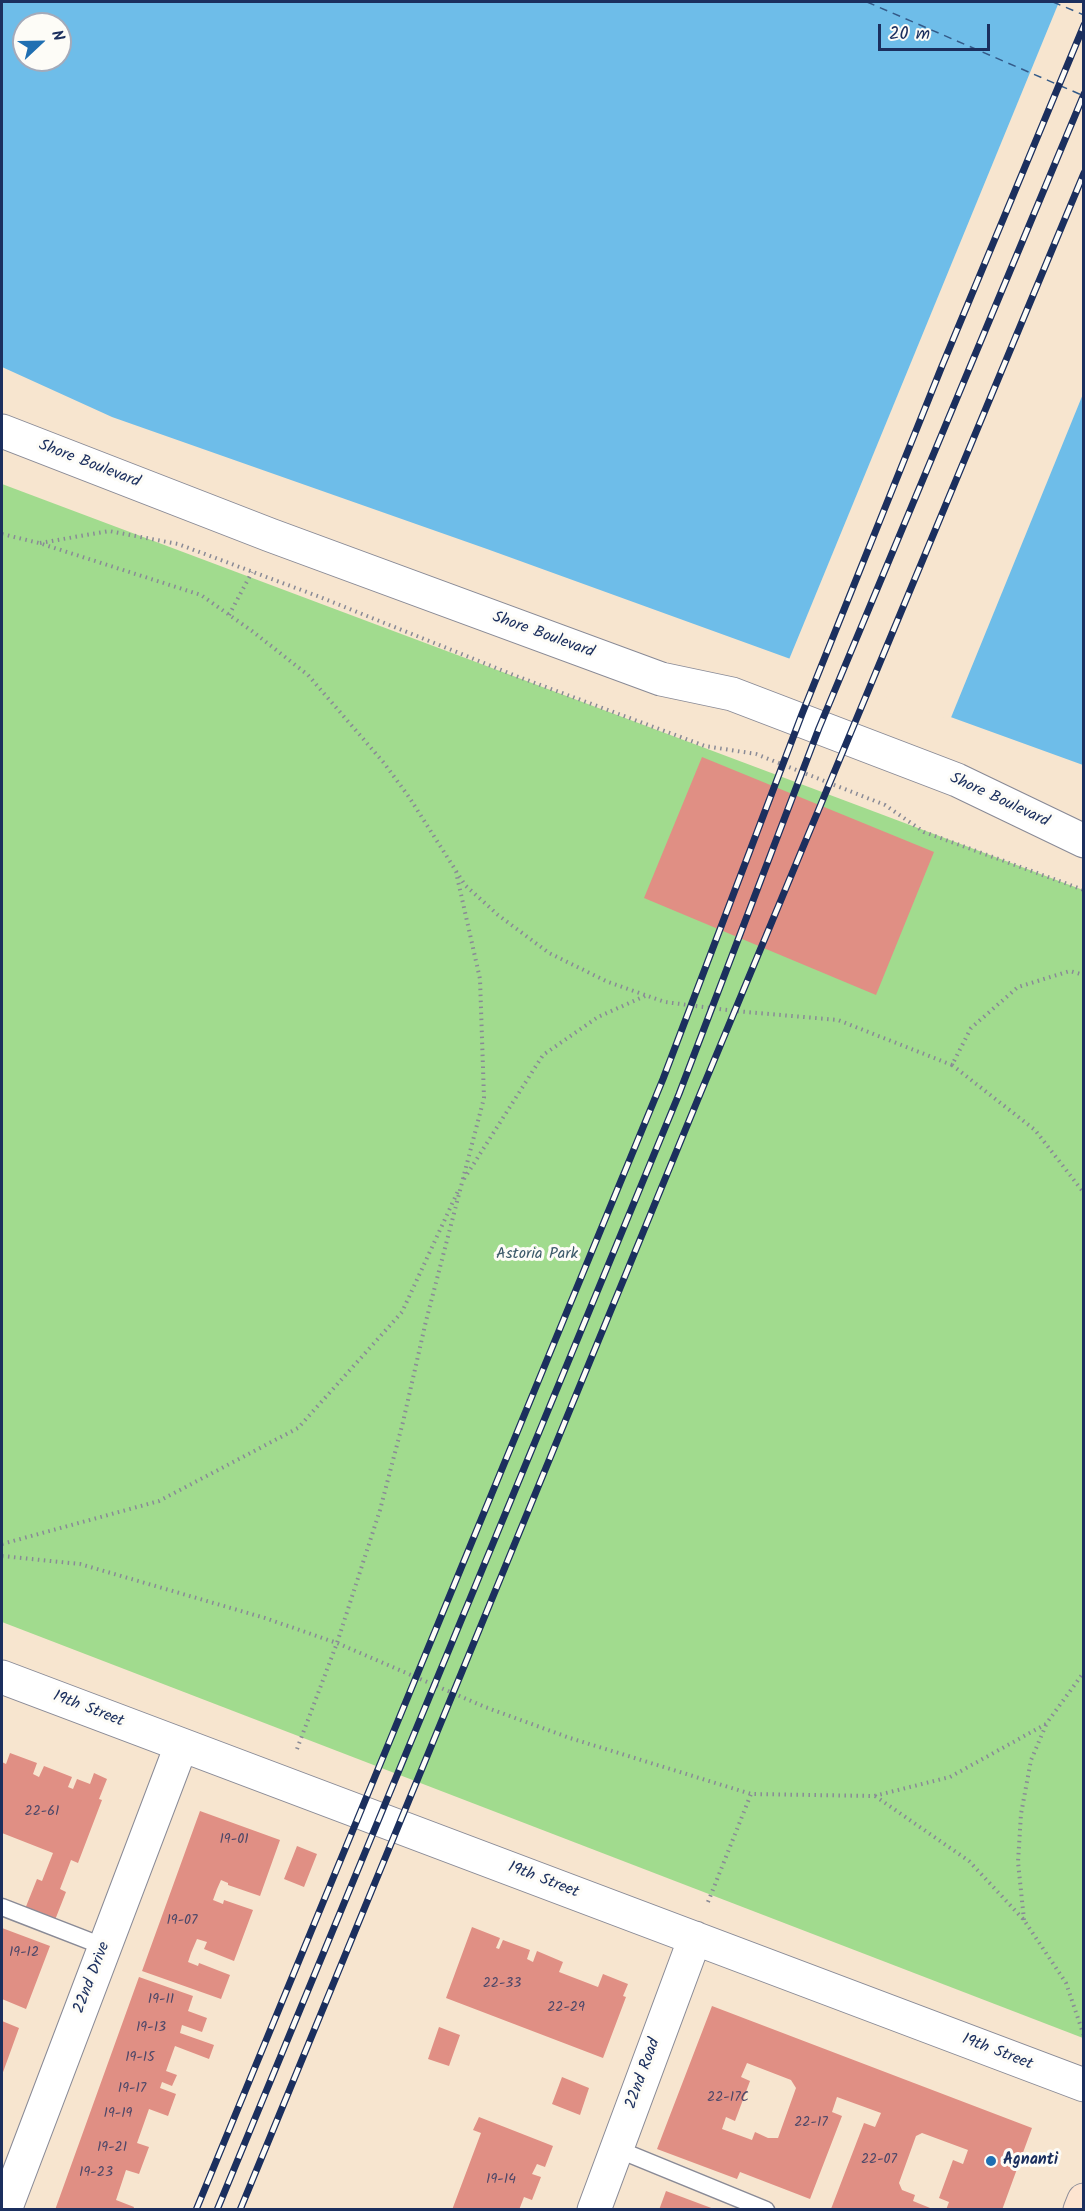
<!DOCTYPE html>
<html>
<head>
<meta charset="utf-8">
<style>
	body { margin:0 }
	#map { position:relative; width:1085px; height:2211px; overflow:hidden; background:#f7e5cf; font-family:Kalam,sans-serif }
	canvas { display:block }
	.frame { position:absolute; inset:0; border:3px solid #1b2f5e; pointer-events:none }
	.north { position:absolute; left:12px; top:12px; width:60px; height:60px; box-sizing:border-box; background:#fdfcf7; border:2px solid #a3aaba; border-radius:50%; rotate:68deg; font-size:16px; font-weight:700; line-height:24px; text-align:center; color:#1b2f5e }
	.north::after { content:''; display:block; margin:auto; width:21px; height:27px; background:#1f6fb2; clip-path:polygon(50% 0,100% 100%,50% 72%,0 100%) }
	.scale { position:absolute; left:878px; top:24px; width:112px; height:27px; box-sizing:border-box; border:3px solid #1b2f5e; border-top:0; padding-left:8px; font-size:18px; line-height:21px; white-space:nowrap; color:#1b2f5e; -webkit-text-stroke:4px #fdfcf7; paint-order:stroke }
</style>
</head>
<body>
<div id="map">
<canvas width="1085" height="2211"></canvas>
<div class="frame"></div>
<div class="north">N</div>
<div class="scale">20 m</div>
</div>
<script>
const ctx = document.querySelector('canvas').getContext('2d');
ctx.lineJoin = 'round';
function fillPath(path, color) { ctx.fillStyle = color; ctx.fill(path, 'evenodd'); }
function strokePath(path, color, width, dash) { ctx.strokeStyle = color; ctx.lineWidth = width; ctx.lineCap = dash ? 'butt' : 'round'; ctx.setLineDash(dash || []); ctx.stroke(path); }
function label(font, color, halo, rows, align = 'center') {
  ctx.font = font + ' Kalam,sans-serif'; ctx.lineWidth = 6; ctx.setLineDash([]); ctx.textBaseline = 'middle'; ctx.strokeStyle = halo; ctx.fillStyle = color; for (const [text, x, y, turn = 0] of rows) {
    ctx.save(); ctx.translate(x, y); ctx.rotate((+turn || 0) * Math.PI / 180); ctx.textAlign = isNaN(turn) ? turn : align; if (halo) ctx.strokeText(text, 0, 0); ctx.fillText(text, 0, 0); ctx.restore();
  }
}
fillPath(new Path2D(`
	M2 484 1083 890V2038L2 1622Z`), '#a1db8e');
fillPath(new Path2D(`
	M2 2H1083V765L487 549 112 417 2 367ZM24 24H60V60H24Z`), '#6ebde9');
fillPath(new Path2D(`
	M1059 2H1083V394L950 720 788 662Z`), '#f7e5cf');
strokePath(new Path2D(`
	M867 2 1084 96
	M1053 2 1084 15`), '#345a88', 1.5, [8, 6]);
fillPath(new Path2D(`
	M702 757 934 852 876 995 644 898Z
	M10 1753 37 1763 33 1774 39 1777 44 1766 72 1777 68 1787 73 1789 77 1779 90 1784 94 1773 107 1779 99 1799 102 1800 78 1863 71 1860 60 1889 66 1892 55 1920 25 1909 37 1879 42 1881 53 1853 2 1833V1762L6 1764Z
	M200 1811 280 1840 260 1896 228 1885V1883L221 1880 217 1889 213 1900 223 1904 224 1900 253 1910 234 1961 204 1949 207 1942 197 1939 191 1953 188 1962 198 1966 199 1963 230 1975 221 1999 142 1971Z
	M297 1846 317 1854 304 1887 284 1879Z
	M472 1927 500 1938 496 1948 499 1949 503 1940 530 1950 527 1959 533 1962 537 1951 563 1962 559 1972 598 1987 603 1974 628 1984 623 1996 626 1997 603 2058 446 1998Z
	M2 1928 50 1946 26 2009 2 1999Z
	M139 1977 193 1996 188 2011 207 2018 202 2032 182 2025 180 2033 214 2045 209 2059 175 2046 166 2071 177 2075 172 2086 162 2082 160 2088 176 2094 168 2116 149 2109 137 2143 149 2147 139 2174 126 2170 116 2200 134 2207 133 2210H55Z
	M712 2006 1032 2128 1002 2210H946L949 2202 939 2198 953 2160 963 2164 968 2150 922 2133 916 2136 899 2183 902 2190 915 2195 913 2201 935 2210 831 2209 864 2123 875 2127 881 2113 837 2097 832 2112 842 2116 810 2199 740 2172 737 2179 657 2149ZM747 2063 791 2080 796 2088 778 2138H768L755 2132 752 2140 722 2129 726 2117 735 2121 750 2081 741 2077Z
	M2 2021 19 2028 2 2075Z
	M439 2027 460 2035 449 2066 428 2059Z
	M562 2077 589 2088 580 2115 552 2104Z
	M479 2117 553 2146 545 2167 537 2164 532 2174 541 2177 532 2200 524 2197 519 2210H452L481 2133 473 2130Z
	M666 2191 714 2209V2210H659Z`), '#e08f84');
const lane = new Path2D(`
	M2 1907 105 1947
	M617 2149 766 2210`);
const street = new Path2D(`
	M2 431 270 535 661 679 732 694 957 780 1084 841
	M2 1677 1084 2085
	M5 2210 181 1746
	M594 2210 695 1938`);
const secondary = new Path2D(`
	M1080 2210 1084 2200`);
strokePath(lane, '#898a96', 19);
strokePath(street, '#898a96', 35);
strokePath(secondary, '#898a96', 35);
strokePath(new Path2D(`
	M2 534 39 543 201 595 252 631 308 675 384 763 409 797 465 885 498 915 549 953 608 982 665 1002 735 1011 838 1020 952 1065 971 1028 1018 987 1070 971 1084 975
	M40 543 109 531 178 544 320 597 516 676 705 746 756 754 885 805 924 832 1084 890
	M229 615 252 572
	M952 1065 1035 1130 1084 1193
	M464 1179 543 1055 598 1017 645 996
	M2 1544 159 1501 298 1428 402 1312 458 1191
	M2 1556 80 1564 265 1618 337 1643 485 1707 570 1738 751 1794 874 1796 950 1777 1046 1724 1084 1672
	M297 1749 337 1643 380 1510 403 1422 426 1321 484 1098 480 979 456 872
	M875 1796 969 1861 1024 1920 1066 1983 1084 2036
	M708 1902 751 1794
	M1024 1920 1018 1862 1021 1814 1031 1760 1046 1725`), '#898a96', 4, [1.5, 4.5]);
strokePath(lane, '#fff', 16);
strokePath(street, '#fff', 33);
strokePath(secondary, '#fde4d0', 33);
const rail = new Path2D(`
	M196 2210 663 1079 802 714 942 366 1084 25
	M217 2210 679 1094 819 728 1084 94
	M240 2210 698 1099 1084 173`);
strokePath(rail, '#1b2f5e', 7);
strokePath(rail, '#fdfcf7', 4.5, [14]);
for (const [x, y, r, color] of [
	[991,2161,6,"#1f6fb2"]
]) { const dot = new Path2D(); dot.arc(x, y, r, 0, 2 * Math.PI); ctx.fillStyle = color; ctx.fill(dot); strokePath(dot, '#fdfcf7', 2); }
label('14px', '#4c4768', null, [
	["22-61",42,1813],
	["19-01",234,1841],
	["19-07",182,1922],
	["19-12",24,1954],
	["22-33",502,1985],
	["19-11",161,2001],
	["22-29",566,2009],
	["19-13",151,2029],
	["19-15",140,2059],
	["19-17",132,2090],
	["22-17C",728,2099],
	["19-19",118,2115],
	["22-17",811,2124],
	["19-21",112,2149],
	["22-07",879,2161],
	["19-23",96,2174],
	["19-14",501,2181]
]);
label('16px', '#1b2f5e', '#fdfcf7', [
	["Shore Boulevard",89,465,21],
	["Shore Boulevard",543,636,20],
	["Shore Boulevard",999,801,25],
	["19th Street",88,1710,21],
	["19th Street",543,1881,21],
	["22nd Drive",93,1978,-69],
	["19th Street",997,2053,21],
	["22nd Road",644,2074,-70]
]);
label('16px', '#3c5a6a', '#fdfcf7', [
	["Astoria Park",537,1255]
]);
label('bold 16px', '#1b2f5e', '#fdfcf7', [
	["Agnanti",1003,2161]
], 'left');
</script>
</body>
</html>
